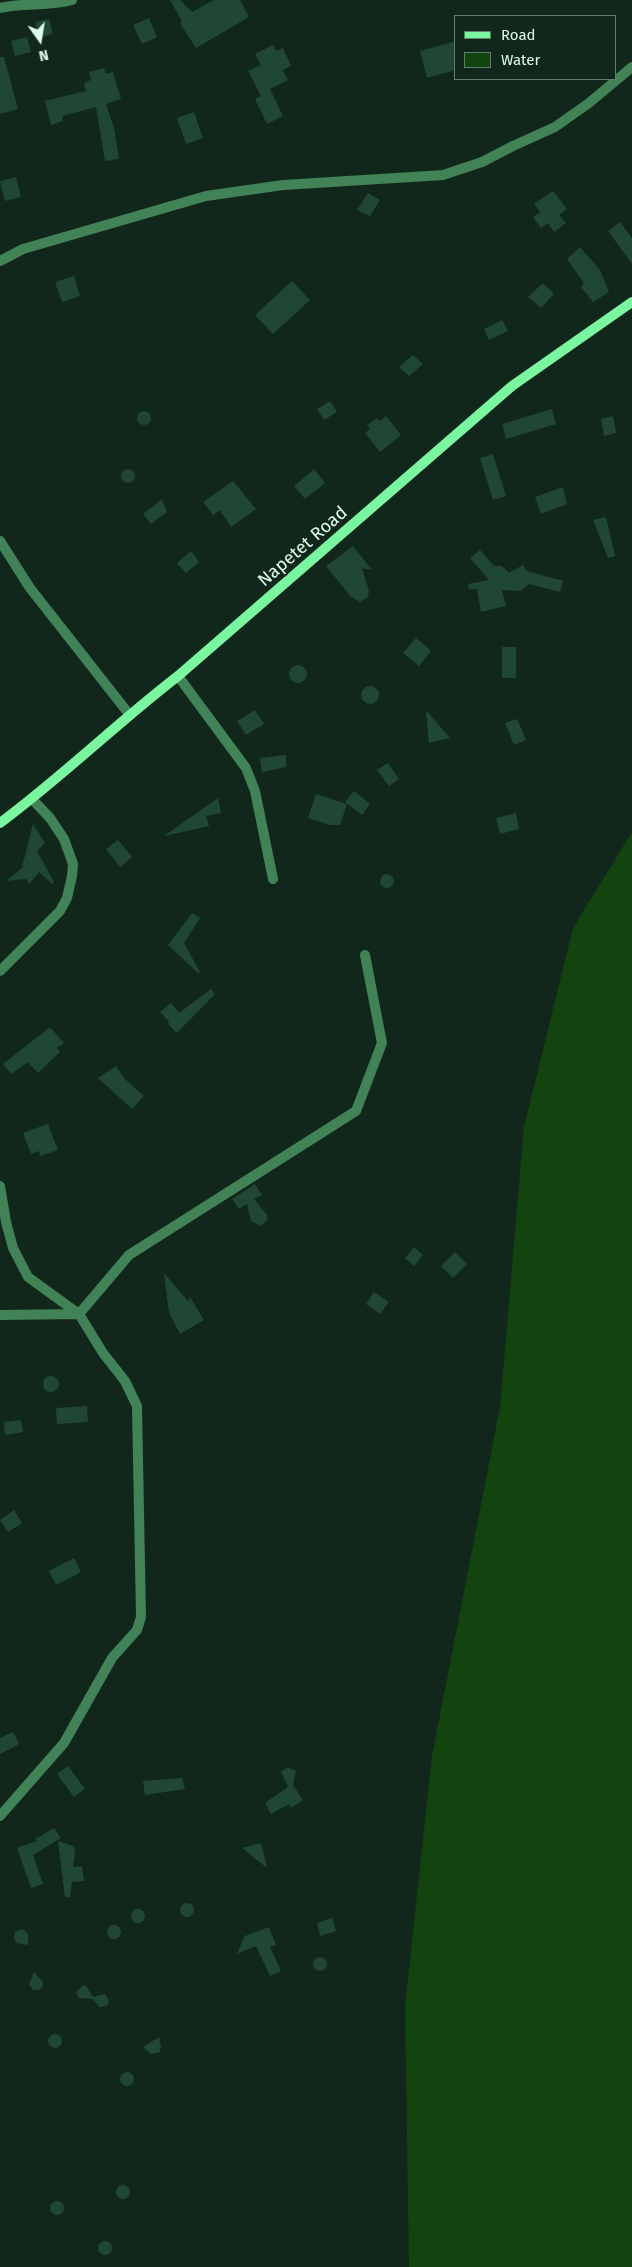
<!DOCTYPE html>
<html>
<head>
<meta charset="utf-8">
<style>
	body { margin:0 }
	#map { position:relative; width:632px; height:2267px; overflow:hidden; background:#12271c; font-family:"Fira Sans",sans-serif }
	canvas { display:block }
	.legend { position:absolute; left:454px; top:15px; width:162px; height:65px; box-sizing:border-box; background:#12271c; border:1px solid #627c6e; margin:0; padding:6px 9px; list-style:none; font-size:15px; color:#dbfce8 }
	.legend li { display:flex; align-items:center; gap:10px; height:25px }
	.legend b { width:25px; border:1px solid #627c6e }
	.north { position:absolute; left:15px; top:15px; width:50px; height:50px; -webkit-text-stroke:4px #12271c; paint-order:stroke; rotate:167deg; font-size:14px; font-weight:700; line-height:20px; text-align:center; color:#dbfce8 }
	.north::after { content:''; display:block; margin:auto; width:18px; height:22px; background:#dbfce8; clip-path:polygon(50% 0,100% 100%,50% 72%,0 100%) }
</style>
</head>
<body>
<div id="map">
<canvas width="632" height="2267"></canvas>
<ul class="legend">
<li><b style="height:6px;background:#7af5a0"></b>Road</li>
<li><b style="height:14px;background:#13430f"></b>Water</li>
</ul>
<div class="north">N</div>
</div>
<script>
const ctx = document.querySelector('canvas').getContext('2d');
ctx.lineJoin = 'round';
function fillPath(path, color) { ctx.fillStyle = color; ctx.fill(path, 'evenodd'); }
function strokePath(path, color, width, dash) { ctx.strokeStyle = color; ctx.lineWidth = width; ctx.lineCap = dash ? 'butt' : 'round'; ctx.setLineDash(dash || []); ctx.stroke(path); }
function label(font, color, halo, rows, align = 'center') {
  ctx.font = font + ' "Fira Sans",sans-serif'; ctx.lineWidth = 4; ctx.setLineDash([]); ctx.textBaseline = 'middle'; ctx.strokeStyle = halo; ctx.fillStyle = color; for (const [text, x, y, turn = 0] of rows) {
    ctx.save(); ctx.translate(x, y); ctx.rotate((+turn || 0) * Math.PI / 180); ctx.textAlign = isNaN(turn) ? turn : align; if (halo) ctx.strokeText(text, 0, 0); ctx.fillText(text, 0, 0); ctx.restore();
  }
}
fillPath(new Path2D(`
	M632 832V2267H409L405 2006 432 1756 500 1407 524 1127 573 928Z`), '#13430f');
fillPath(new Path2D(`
	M170 0H180L192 12 214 0H240L249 17 196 48 180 23 182 21Z
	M149 18 157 37 142 44 133 25Z
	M49 19 53 34 39 37 35 22Z
	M27 37 31 52 15 56 11 41Z
	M456 41V70L427 78 420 51Z
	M273 45 276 51 283 48 291 66 283 70 288 80 270 89 283 116 267 124 255 99 261 96 248 71 261 65 255 54Z
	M0 57H4L18 109 0 114Z
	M104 68 106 74 113 72 121 99 106 104 114 128 119 159 105 161 96 107 62 116 63 121 51 125 45 101 86 91 84 83 91 80 89 72Z
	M194 112 203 138 186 144 177 118Z
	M16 177 21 197 5 201 0 181Z
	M553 191 567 209 559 215 566 223 554 232 548 223 541 228 533 217 540 212 534 204Z
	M368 193 380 200 370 216 357 210Z
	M620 222 632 238V264L608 231Z
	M580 247 600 270 609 292 593 302 581 287 584 283 567 259Z
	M74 276 80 296 62 302 55 282Z
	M292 281 310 300 273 334 255 315Z
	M543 283 554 294 541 308 528 297Z
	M502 320 508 331 489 340 484 329Z
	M413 355 423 364 409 376 399 367Z
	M330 401 337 412 324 420 317 409Z
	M552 409 556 424 506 439 502 424Z
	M137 418a7 7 0 1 1 14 0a7 7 0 1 1-14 0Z
	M386 416 401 435 380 452 365 433 370 429 367 425 377 418 380 421Z
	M613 416 616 433 604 436 601 419Z
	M493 454 506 496 493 500 480 458Z
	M121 476a7 7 0 1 1 14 0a7 7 0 1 1-14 0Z
	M314 469 325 483 305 499 294 486Z
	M233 481 256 509 231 527 220 510 213 515 203 502Z
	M563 487 567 504 541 514 535 497Z
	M162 499 167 512 151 524 143 514Z
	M606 517 615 556 608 558 593 520Z
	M353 546 372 570 362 568 369 591 368 597 360 602 350 596 326 566Z
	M480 550 494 566H502L509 573 523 565 527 571 563 581 560 592 529 584 521 591 502 590 506 606 481 612 477 589H469L468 584 489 580 470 558Z
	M191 551 199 562 186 573 177 563Z
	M416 638 431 651 419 666 403 653Z
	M502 647H516V678H502Z
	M289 674a9 9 0 1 1 18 0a9 9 0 1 1-18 0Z
	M361 695a9 9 0 1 1 18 0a9 9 0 1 1-18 0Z
	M255 710 264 724 246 735 237 721Z
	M426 710 450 738 429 743Z
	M517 719 526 740 514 745 505 723Z
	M286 755V767L262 772 260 758Z
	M388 763 399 779 389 786 377 770Z
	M354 791 370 804 362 815 345 802Z
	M316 794 347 804 340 825H330L308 818Z
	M218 798 221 813 206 816 209 826 164 836Z
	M516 813 519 829 500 834 496 818Z
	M33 824 45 843 37 851 54 882 52 884 39 872 29 884 26 879 6 881 29 862 22 867Z
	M118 840 132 857 120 867 106 849Z
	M380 881a7 7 0 1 1 14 0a7 7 0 1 1-14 0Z
	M192 913 200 918 184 943 200 972 198 973 168 945Z
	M211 989 215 994 177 1033 168 1024 169 1022 160 1012 171 1003 179 1013Z
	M50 1027 64 1043 57 1048 60 1052 38 1073 28 1062 11 1074 3 1064Z
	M116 1066 125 1079 144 1096 132 1109 98 1078Z
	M48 1124 58 1150 40 1156 39 1151 31 1154 23 1133Z
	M255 1184 262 1195 254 1199 267 1215V1220L261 1226 251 1221 247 1204 239 1209 232 1199Z
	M414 1247 423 1255 414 1266 405 1258Z
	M455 1252 467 1264 453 1278 441 1266Z
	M164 1273 188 1301 190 1297 204 1320 180 1334 169 1313Z
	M374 1292 389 1302 380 1314 366 1304Z
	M43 1384a8 8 0 1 1 16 0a8 8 0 1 1-16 0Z
	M87 1406 88 1422 57 1424 56 1408Z
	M21 1420 23 1432 5 1435 4 1422Z
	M14 1510 22 1523 8 1532 0 1520Z
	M74 1558 81 1572 56 1585 49 1571Z
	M13 1732 19 1744 0 1754V1738Z
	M68 1766 85 1789 74 1797 57 1774Z
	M288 1767 296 1771 293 1785 303 1800 291 1808 289 1804 271 1814 265 1803 288 1787 281 1772Z
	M182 1778 185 1789 145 1795 143 1781Z
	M54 1828 61 1838 33 1855 43 1884 31 1888 17 1848 37 1841 35 1839Z
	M58 1841 73 1846 75 1851 73 1867 82 1866 84 1881 72 1882 70 1897H65Z
	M261 1843 267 1868 242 1848Z
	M180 1910a7 7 0 1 1 14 0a7 7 0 1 1-14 0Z
	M131 1916a7 7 0 1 1 14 0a7 7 0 1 1-14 0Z
	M332 1918 336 1931 320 1936 317 1923Z
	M107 1932a7 7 0 1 1 14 0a7 7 0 1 1-14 0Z
	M269 1927 276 1945 270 1947 281 1971 270 1976 256 1946 237 1954 245 1936Z
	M22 1929 28 1934V1945L17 1943 14 1939 15 1932Z
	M313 1964a7 7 0 1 1 14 0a7 7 0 1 1-14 0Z
	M34 1972 43 1982V1986L39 1990H33L29 1984Z
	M83 1985 86 1986 93 1997 105 1994 109 2001 107 2006 99 2007 93 1999 79 1998 76 1992Z
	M48 2041a7 7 0 1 1 14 0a7 7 0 1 1-14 0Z
	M159 2037 161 2046 160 2052 151 2054 143 2047Z
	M120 2079a7 7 0 1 1 14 0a7 7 0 1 1-14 0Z
	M116 2192a7 7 0 1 1 14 0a7 7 0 1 1-14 0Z
	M50 2208a7 7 0 1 1 14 0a7 7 0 1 1-14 0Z
	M98 2248a7 7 0 1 1 14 0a7 7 0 1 1-14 0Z`), '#1f4733');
strokePath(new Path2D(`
	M0 8C24 2 48 7 72 0
	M0 261 23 249 206 196 283 185 443 175 482 162 513 146 555 127 589 103 632 67
	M0 541 30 588 129 714
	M178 676 246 768 255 791 273 879
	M0 971 60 911 67 898 72 876 73 864 64 839 50 818 32 799
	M0 1186 6 1222 13 1248 28 1277 79 1314 103 1353 125 1381 137 1406 141 1617 137 1630 112 1658 64 1743 0 1816
	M0 1315 79 1314 129 1255 356 1111 382 1043 365 955`), '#418256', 10);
strokePath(new Path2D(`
	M0 823C62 777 117 723 178 676L512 386 632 302`), '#7af5a0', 10);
label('18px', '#dbfce8', '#12271c', [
	["Napetet Road",303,547,-41]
]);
</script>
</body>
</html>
